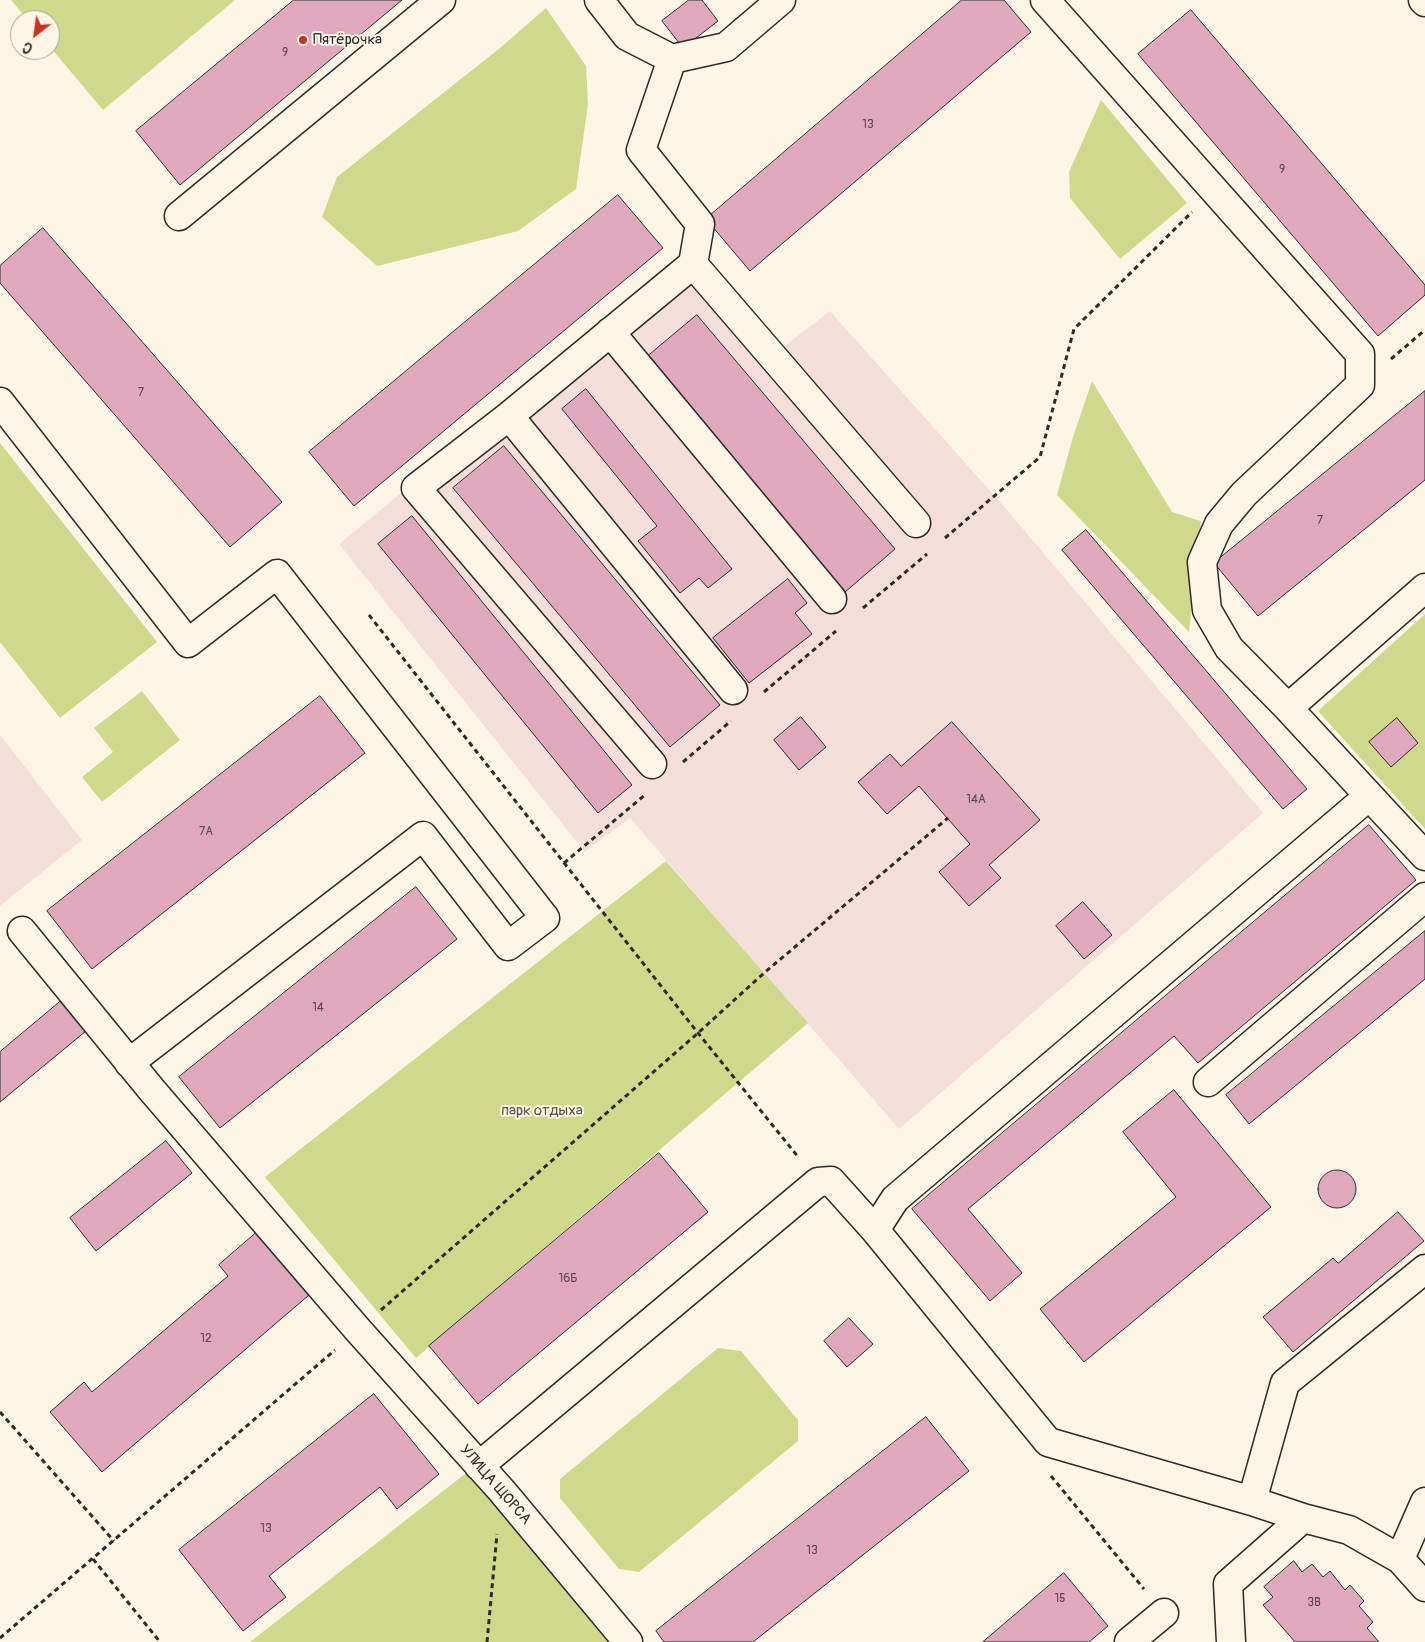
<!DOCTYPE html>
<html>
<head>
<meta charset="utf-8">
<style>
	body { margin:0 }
	#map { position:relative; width:1425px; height:1642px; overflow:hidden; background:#fcf5e5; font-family:Pangolin,sans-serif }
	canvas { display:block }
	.north { position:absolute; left:10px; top:10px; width:50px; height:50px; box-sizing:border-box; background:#fcf5e5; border:1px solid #a8a49b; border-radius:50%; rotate:210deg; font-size:14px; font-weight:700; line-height:20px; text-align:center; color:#2b2b2b }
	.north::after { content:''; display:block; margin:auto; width:18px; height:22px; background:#c8321e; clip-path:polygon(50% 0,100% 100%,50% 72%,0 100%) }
</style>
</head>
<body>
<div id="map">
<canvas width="1425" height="1642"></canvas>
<div class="north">С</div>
</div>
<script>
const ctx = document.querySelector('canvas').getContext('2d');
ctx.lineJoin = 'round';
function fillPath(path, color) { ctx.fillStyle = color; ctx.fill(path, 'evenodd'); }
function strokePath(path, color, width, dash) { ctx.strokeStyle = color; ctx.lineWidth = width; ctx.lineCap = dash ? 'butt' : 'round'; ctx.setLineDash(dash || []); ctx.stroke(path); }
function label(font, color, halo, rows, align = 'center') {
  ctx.font = font + ' Pangolin,sans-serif'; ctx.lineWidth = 4; ctx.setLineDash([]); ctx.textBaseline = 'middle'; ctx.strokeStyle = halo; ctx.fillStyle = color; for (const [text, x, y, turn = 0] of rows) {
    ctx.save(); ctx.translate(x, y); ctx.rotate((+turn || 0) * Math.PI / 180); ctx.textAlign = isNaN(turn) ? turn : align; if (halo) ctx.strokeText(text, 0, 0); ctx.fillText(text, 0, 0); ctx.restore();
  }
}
fillPath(new Path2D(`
	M694 252 778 351 830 311 1008 511 1263 813 899 1129 630 818 585 852 339 544Z
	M0 735 82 840 0 906Z`), '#f4ded9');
fillPath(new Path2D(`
	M11 0H235L103 110 50 47V20H28Z
	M546 8 586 66 588 104 576 189 518 231 377 266 322 217 337 177 500 48Z
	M1101 100 1187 203 1120 259 1070 198 1069 172Z
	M1092 381 1172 512 1201 521 1189 632 1057 495 1073 437Z
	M0 443 157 642 60 718 0 642Z
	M1425 614V829L1318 711Z
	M142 691 180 740 102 802 82 777 113 752 94 728Z
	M666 861 808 1023 416 1358 265 1177Z
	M718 1348 741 1351 798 1420V1441L639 1572 619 1569 560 1498V1479Z
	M470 1470 616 1642H250Z`), '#ced98c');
const building = new Path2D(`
	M294 0H402L180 185 136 131Z
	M689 0H702L718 21 683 48 662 21Z
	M962 0H1004L1031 32 750 271 706 219Z
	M1191 10 1425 285V295L1378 336 1138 54Z
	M618 195 663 248 354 506 309 452Z
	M43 228 282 502 230 547 0 283V266Z
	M697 315 895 549 845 592 647 357Z
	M586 389 732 569 708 588 699 578 680 593 638 541 657 526 562 409Z
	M1425 391V480L1258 616 1214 563Z
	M504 446 720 705 670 747 453 488Z
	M412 516 632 785 598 813 378 544Z
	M1086 530 1307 789 1283 809 1062 550Z
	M788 579 807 603 795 613 812 634 749 683 713 638Z
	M320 696 365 753 92 969 47 911Z
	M801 717 826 747 799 770 774 740Z
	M1397 718 1418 743 1391 767 1369 742Z
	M952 722 1040 820 989 865 1001 878 969 906 939 872 970 844 919 786 887 814 858 782 890 754 901 766Z
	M1369 825 1416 880 1198 1063 1174 1036 968 1209 1022 1273 990 1301 912 1209Z
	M416 887 457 939 220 1128 179 1077Z
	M1083 902 1112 935 1084 959 1056 926Z
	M1425 931V979L1249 1124 1226 1095Z
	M61 1001 86 1031 0 1102V1052Z
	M1174 1090 1271 1207 1084 1362 1040 1309 1176 1197 1123 1132Z
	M166 1141 192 1173 96 1251 70 1218Z
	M659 1153 708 1212 478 1404 429 1346Z
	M1318 1189a19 19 0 1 1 38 0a19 19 0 1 1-38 0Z
	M1398 1212 1424 1241 1293 1352 1263 1317 1333 1258 1338 1263Z
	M256 1233 309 1295 102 1472 50 1412 84 1382 92 1392 228 1276 219 1265Z
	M849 1318 873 1344 847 1367 824 1341Z
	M374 1394 439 1474 397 1509 380 1487 269 1576 286 1597 243 1631 179 1550Z
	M926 1417 969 1471 753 1642H664L656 1631Z
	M1294 1561 1302 1572 1312 1564 1323 1577 1330 1571 1345 1590 1350 1585 1364 1601 1359 1606 1373 1622 1367 1628 1379 1642H1295L1263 1605 1273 1597 1264 1587Z
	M1064 1573 1108 1626 1089 1642H983Z`);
fillPath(building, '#e0a8bd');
strokePath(building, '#2b2b2b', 1);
const minor = new Path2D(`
	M599 0 627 36 672 59 726 47 781 0
	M1045 0 1360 354V385L1244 494 1219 524 1202 562 1207 610 1229 648 1288 708 1425 588
	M1423 0 1425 2
	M179 216 441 0
	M693 264 916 523
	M610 332 832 599
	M0 402 188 643 277 574 545 918 508 946 423 836 129 1063
	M509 416 733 690
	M1288 708 1425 856
	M652 764 416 488 509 416 693 264 700 224 641 150 672 59
	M22 931 151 1089 358 1330 502 1491 628 1642
	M1208 1082 1425 897
	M875 1230 895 1199 1369 796
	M479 1466 818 1182 831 1181 875 1230 1048 1442 1252 1501 1303 1518
	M1252 1501 1285 1383 1425 1269
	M1400 1559 1425 1502
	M1129 1642 1164 1613
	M1231 1642 1228 1584 1303 1518 1349 1530 1400 1559 1425 1587`);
strokePath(minor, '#2b2b2b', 31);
strokePath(new Path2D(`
	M1391 359 1425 330
	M945 538 1040 457 1074 329 1192 212
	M863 608 927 554
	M369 615 698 1033 799 1158
	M764 692 836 631
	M683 762 731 721
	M564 863 646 794
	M381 1310 698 1033 764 973 948 818
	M0 1412 114 1541
	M1051 1476 1144 1589
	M93 1559 160 1642
	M0 1638 335 1350
	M487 1642 497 1534`), '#2b2b2b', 3, [5, 4]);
strokePath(minor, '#fcf5e5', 28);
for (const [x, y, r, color] of [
	[303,40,5,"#c8321e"]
]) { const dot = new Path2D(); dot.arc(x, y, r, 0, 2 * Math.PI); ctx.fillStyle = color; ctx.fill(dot); strokePath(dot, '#fcf5e5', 2); }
label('12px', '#584a50', null, [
	["9",285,53],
	["13",868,125],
	["9",1282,170],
	["7",141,393],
	["7",1320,521],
	["14А",976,800],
	["7А",206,832],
	["14",318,1008],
	["16Б",568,1279],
	["12",206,1339],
	["13",266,1529],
	["13",812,1551],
	["15",1060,1599],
	["3В",1314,1603]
]);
label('15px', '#2b2b2b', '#fcf5e5', [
	["Пятёрочка",313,40]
], 'left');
label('15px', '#545643', '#fcf5e5', [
	["парк отдыха",542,1111]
]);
label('15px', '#2b2b2b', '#fcf5e5', [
	["УЛИЦА ЩОРСА",495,1485,49]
]);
</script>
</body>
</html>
